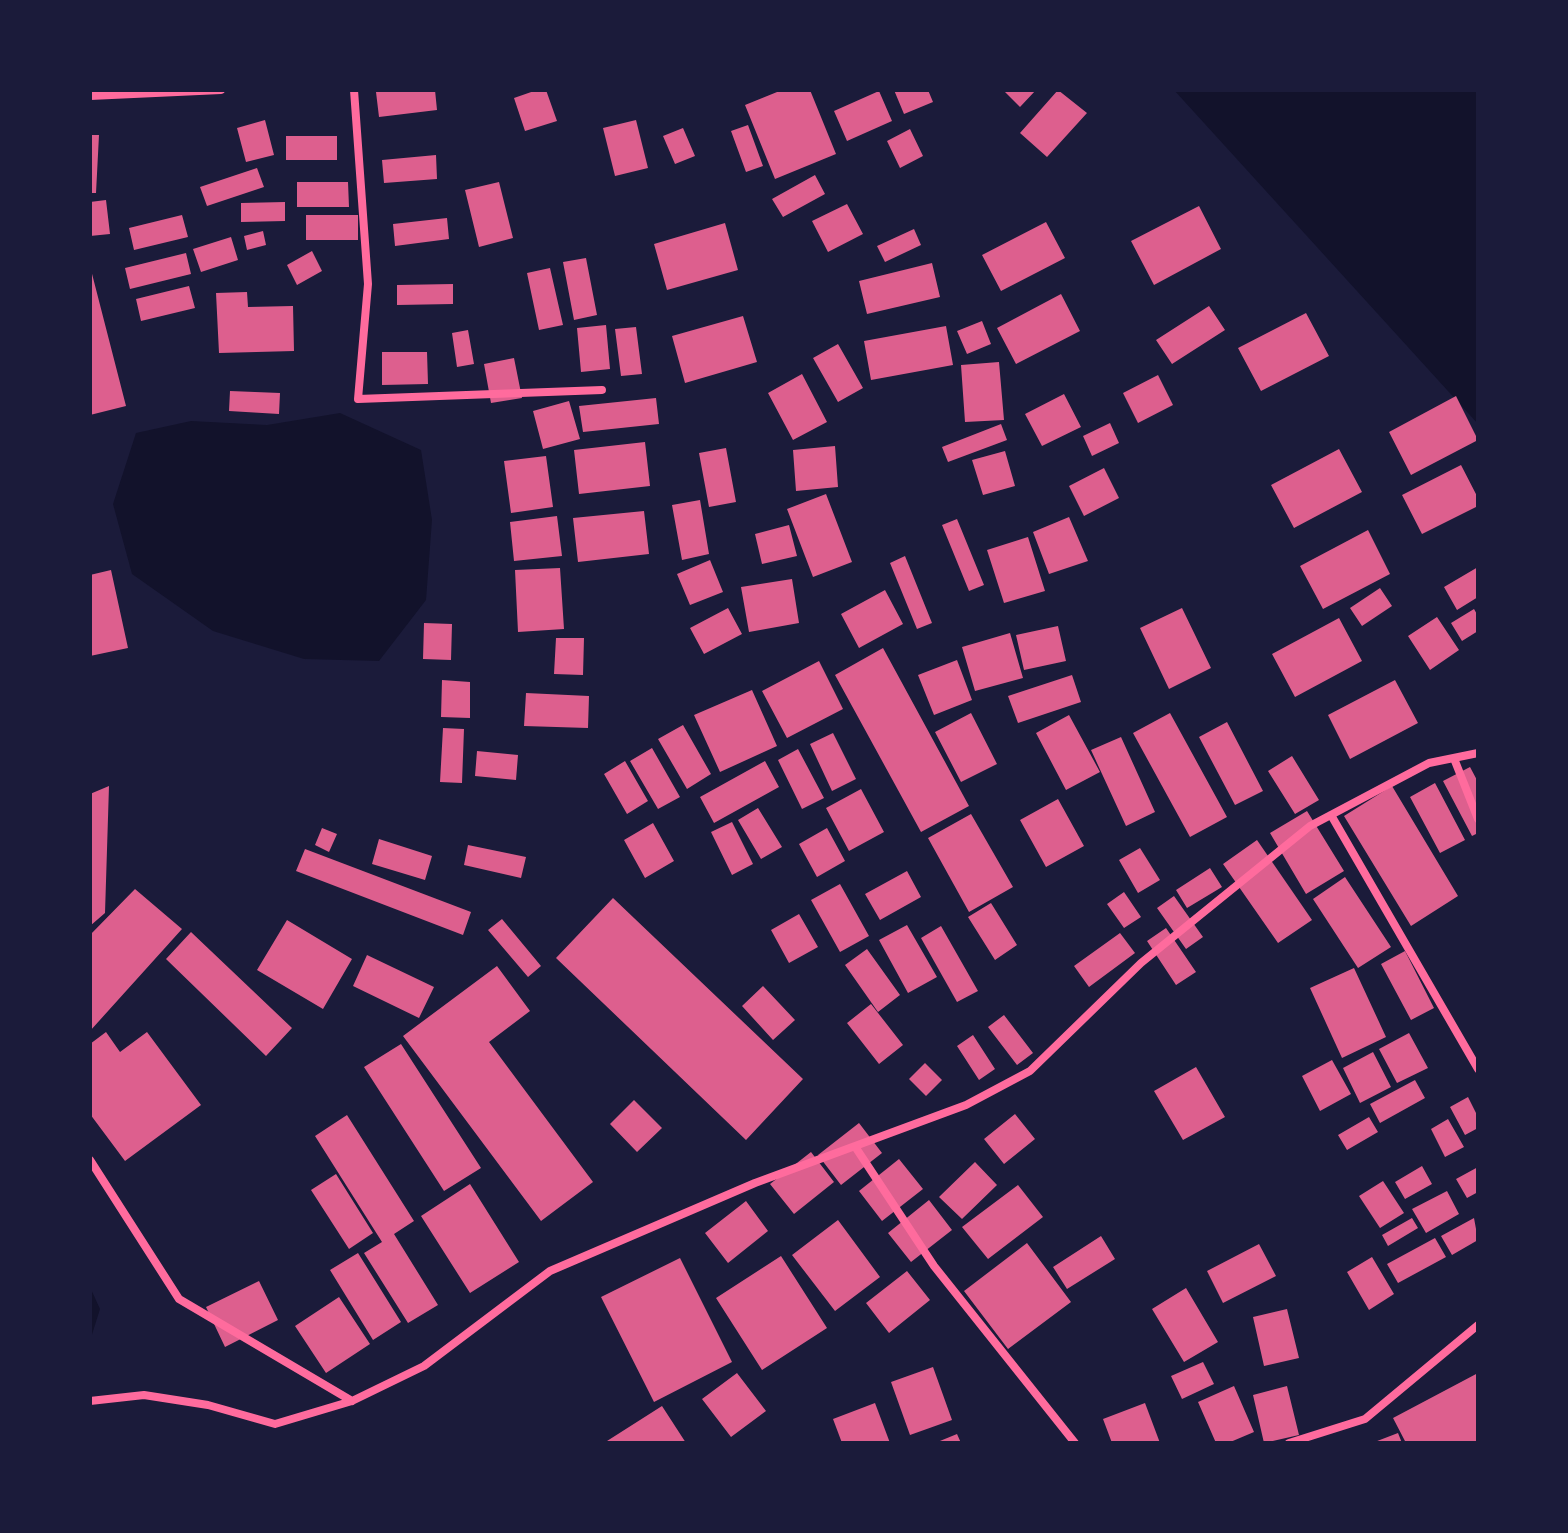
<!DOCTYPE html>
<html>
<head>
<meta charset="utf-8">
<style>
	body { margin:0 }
	#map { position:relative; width:1568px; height:1533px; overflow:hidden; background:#1b1b3a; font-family:Arial,sans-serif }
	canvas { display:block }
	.frame { position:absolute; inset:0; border:92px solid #1b1b3a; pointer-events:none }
</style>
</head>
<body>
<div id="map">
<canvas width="1568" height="1533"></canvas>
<div class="frame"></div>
</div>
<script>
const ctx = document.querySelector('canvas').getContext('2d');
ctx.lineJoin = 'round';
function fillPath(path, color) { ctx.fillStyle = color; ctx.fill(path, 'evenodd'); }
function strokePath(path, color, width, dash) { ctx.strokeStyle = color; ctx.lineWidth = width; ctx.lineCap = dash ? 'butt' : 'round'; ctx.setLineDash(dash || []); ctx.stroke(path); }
fillPath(new Path2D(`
	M1174 90H1478V424Z
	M340 413 421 450 432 520 426 600 379 661 304 659 213 631 132 574 113 504 136 433 191 421 267 425Z
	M90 1287 100 1309 90 1341Z`), '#12122b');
fillPath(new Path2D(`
	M435 90 437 110 379 117 376 92Z
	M537 90H546L557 121 525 131 514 98Z
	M782 90H810L836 154 775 179 745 105Z
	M894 90H928L933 102 904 114Z
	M1003 90H1036L1020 107Z
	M1058 90 1087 113 1047 157 1020 133Z
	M879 91 892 121 847 141 834 111Z
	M265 120 274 155 246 162 237 128Z
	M636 120 648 168 615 176 603 128Z
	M748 125 763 166 746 172 731 131Z
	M683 128 695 156 675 164 663 136Z
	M910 129 923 156 900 168 887 141Z
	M90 135H99L96 193H90Z
	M286 136H337V160H286Z
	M436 155 437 179 384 183 382 160Z
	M257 168 264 187 207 206 200 187Z
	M815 175 825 194 783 217 772 199Z
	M297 182H348L349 207H297Z
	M499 182 513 238 479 247 465 190Z
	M106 200 110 234 90 236V202Z
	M285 202V221L241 222V203Z
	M847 204 863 234 828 252 812 221Z
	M1199 206 1221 249 1154 285 1131 241Z
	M182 215 188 237 134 250 129 228Z
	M306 215H358V240H306Z
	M447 218 449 239 395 246 393 224Z
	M1046 222 1065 258 1001 291 982 255Z
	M725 223 738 270 667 290 654 244Z
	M914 229 921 245 885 262 877 246Z
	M263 231 266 245 247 250 244 236Z
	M231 237 238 260 201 272 193 249Z
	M312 251 322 271 297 285 287 265Z
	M186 253 191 274 130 289 125 268Z
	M586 258 597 315 574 320 563 262Z
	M932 263 940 297 867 314 859 281Z
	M90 266 126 406 90 415Z
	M550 268 563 325 539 330 527 273Z
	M453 284V304L397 305V285Z
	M189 286 195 308 141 321 136 299Z
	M247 292 248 307 293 306 294 351 219 353 216 293Z
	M1061 294 1080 331 1016 364 997 328Z
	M1209 306 1225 330 1172 364 1156 340Z
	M1306 313 1329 356 1261 391 1238 348Z
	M743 316 757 362 685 383 672 336Z
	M982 321 991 344 967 354 957 331Z
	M606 325 610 369 581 372 577 328Z
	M946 326 953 365 871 380 864 341Z
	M636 327 642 374 621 376 615 329Z
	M468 330 474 364 457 367 452 333Z
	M838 344 863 388 838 402 813 358Z
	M382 352H427L428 384 382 385Z
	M514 358 522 398 491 403 484 364Z
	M999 362 1004 420 965 422 961 365Z
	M802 374 827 422 793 440 768 393Z
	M1158 375 1173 405 1138 423 1123 393Z
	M230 391 280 393 279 414 229 411Z
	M1064 394 1081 427 1042 446 1025 414Z
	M1456 396 1478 440 1411 475 1389 432Z
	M656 398 659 424 583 432 579 406Z
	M569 401 580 439 543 449 533 411Z
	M1110 423 1119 443 1092 456 1083 436Z
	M1001 424 1007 440 948 462 942 447Z
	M645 442 650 486 579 494 574 450Z
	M835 446 838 487 796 491 793 450Z
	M726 448 736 502 709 507 699 453Z
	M1339 449 1362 492 1294 528 1271 485Z
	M1005 451 1015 486 983 495 972 460Z
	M546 456 553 507 511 513 504 461Z
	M1461 465 1478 498V506L1422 534 1402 495Z
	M1104 468 1119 498 1084 516 1069 486Z
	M826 494 852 562 813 577 787 509Z
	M700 500 709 554 682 560 672 505Z
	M644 511 649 554 578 562 573 518Z
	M557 516 562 556 514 561 510 522Z
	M1069 517 1088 561 1049 574 1033 532Z
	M957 519 984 585 969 591 942 525Z
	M789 525 797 556 762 564 755 534Z
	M1368 530 1390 574 1323 609 1300 566Z
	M1028 537 1045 591 1004 603 987 550Z
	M905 556 932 623 917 629 890 563Z
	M710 560 723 592 690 605 677 574Z
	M1478 567V597L1457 610 1444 587Z
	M560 568 564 629 518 632 515 570Z
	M111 570 128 648 90 656V575Z
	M792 579 799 623 749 632 741 587Z
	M1380 588 1392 606 1362 626 1350 608Z
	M885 590 903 624 859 648 841 614Z
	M728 608 742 634 704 654 690 628Z
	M1182 608 1211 668 1169 689 1140 628Z
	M1474 609 1478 616V631L1462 641 1451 623Z
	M1437 617 1459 650 1430 670 1408 636Z
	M1339 618 1362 661 1295 697 1272 654Z
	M424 623 452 624 451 660 423 659Z
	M1058 626 1066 661 1024 670 1016 635Z
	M1010 633 1023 678 975 691 962 647Z
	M556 638H584L583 675 554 674Z
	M883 648 969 806 921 832 835 675Z
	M957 660 972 700 934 715 918 675Z
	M819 661 843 709 787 738 762 691Z
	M1072 675 1081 702 1018 723 1008 696Z
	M442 680 470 682V718L441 717Z
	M1395 680 1418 723 1350 759 1328 715Z
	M752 690 777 746 720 772 694 715Z
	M526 693 589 696 588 728 524 726Z
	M971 713 997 764 961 782 935 732Z
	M1170 713 1227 817 1190 837 1133 733Z
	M1069 715 1100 772 1066 790 1036 733Z
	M1227 722 1263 791 1235 805 1199 737Z
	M683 725 711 774 687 789 658 739Z
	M443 728 464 729 462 783 440 782Z
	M833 733 856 779 832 791 810 744Z
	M1121 737 1155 812 1126 826 1091 750Z
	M652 748 680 797 658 809 630 761Z
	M798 749 824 798 802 809 778 760Z
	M477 751 518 755 516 780 475 776Z
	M1292 756 1319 800 1295 814 1268 771Z
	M625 761 648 801 627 814 604 774Z
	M765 761 779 787 714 823 700 797Z
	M1470 767 1478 782V833L1472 836 1443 781Z
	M1435 783 1465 840 1440 853 1410 797Z
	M109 786 105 913 90 926V794Z
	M1392 786 1458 896 1411 926 1344 816Z
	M861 789 884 832 849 851 826 808Z
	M1058 799 1084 846 1046 867 1020 820Z
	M758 808 782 847 761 859 738 820Z
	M1307 811 1344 871 1306 894 1270 833Z
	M971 814 1013 887 969 912 928 838Z
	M732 822 753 864 732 875 711 832Z
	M653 823 674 861 645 878 624 840Z
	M322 828 337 834 329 852 315 845Z
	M827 828 845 861 817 877 799 844Z
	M379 839 432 856 425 880 372 864Z
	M1257 840 1312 920 1278 943 1223 864Z
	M468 845 526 857 521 878 464 865Z
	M1140 848 1160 880 1138 893 1119 860Z
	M305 849 471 912 463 935 296 871Z
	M1210 868 1222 887 1187 908 1176 890Z
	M907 871 921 897 880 920 865 894Z
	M1345 877 1391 947 1358 968 1313 899Z
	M840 884 869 936 840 952 811 900Z
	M135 889 182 929 90 1031V935Z
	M1124 892 1141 917 1124 928 1107 904Z
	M1174 896 1203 937 1186 949 1157 908Z
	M613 898 803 1079 746 1140 556 958Z
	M991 903 1017 945 995 960 968 917Z
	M799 914 818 947 789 963 771 930Z
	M502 919 541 966 528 977 488 930Z
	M287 920 352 959 323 1009 257 970Z
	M907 925 937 977 908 993 879 940Z
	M941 926 978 991 957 1002 921 938Z
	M1166 928 1196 972 1176 985 1147 941Z
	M191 932 292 1028 266 1056 166 959Z
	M1120 933 1135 953 1089 987 1074 966Z
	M867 949 900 995 878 1012 845 965Z
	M1405 951 1434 1008 1411 1020 1381 964Z
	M367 955 434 987 419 1018 353 986Z
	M497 966 530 1011 489 1042 593 1182 541 1221 403 1036Z
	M1354 968 1386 1037 1342 1058 1310 988Z
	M763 986 795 1020 773 1040 742 1006Z
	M871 1004 903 1045 879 1064 847 1023Z
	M1004 1015 1033 1053 1017 1065 988 1027Z
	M106 1032 120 1052 147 1032 201 1105 125 1161 90 1114V1044Z
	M1409 1033 1428 1068 1397 1083 1379 1049Z
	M973 1035 995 1069 979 1080 957 1046Z
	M401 1044 481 1168 444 1191 364 1067Z
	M1373 1052 1391 1087 1360 1103 1343 1068Z
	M1332 1060 1351 1094 1320 1111 1302 1076Z
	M925 1063 942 1080 926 1096 909 1079Z
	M1196 1067 1225 1117 1183 1140 1154 1091Z
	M1415 1080 1425 1098 1380 1123 1370 1104Z
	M1468 1097 1478 1117V1128L1465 1135 1450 1107Z
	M634 1100 662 1128 637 1152 610 1124Z
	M1015 1114 1035 1139 1004 1164 984 1139Z
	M347 1115 414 1221 394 1234 438 1305 408 1323 364 1253 382 1242 315 1136Z
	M1369 1117 1378 1132 1347 1150 1338 1135Z
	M1448 1119 1464 1147 1445 1157 1431 1129Z
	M859 1123 882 1153 841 1185 818 1155Z
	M811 1152 834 1182 794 1214 770 1184Z
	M899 1159 923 1189 882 1221 859 1191Z
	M975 1162 997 1185 962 1219 939 1197Z
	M1422 1166 1432 1184 1405 1199 1395 1182Z
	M1478 1167V1192L1467 1198 1456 1179Z
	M336 1174 373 1233 349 1249 311 1190Z
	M1383 1181 1404 1213 1380 1228 1359 1196Z
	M470 1184 519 1262 470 1293 421 1216Z
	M1018 1185 1043 1217 988 1259 962 1227Z
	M1447 1191 1459 1214 1426 1233 1412 1209Z
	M929 1200 952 1230 911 1262 888 1233Z
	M746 1201 768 1231 728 1263 705 1233Z
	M1412 1218 1418 1228 1388 1246 1382 1235Z
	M1474 1218 1478 1240 1452 1255 1441 1236Z
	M838 1220 880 1277 835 1311 792 1255Z
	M1101 1236 1115 1259 1067 1289 1053 1267Z
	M1435 1238 1446 1257 1398 1283 1387 1264Z
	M1027 1243 1071 1302 1008 1349 964 1291Z
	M1259 1244 1276 1276 1223 1303 1207 1271Z
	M358 1253 401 1322 373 1340 330 1270Z
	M781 1256 827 1328 762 1370 716 1298Z
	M1372 1257 1394 1294 1369 1310 1347 1272Z
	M680 1258 732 1362 654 1402 601 1297Z
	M907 1271 930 1300 889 1333 866 1303Z
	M259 1281 278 1320 225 1347 206 1307Z
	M1186 1288 1218 1342 1184 1362 1152 1309Z
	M339 1297 370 1344 326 1373 295 1326Z
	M1287 1309 1299 1358 1264 1366 1253 1317Z
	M1203 1362 1214 1384 1182 1399 1171 1376Z
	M933 1367 952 1420 910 1435 891 1382Z
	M737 1373 766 1411 731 1437 702 1399Z
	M1478 1373V1441L1406 1443 1393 1418Z
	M1234 1386 1254 1432 1228 1443H1216L1198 1402Z
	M1287 1386 1299 1435 1264 1443 1253 1395Z
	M875 1403 890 1443H842L833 1419Z
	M1145 1403 1160 1443H1112L1103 1419Z
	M662 1406 686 1443H608L607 1441Z
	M1398 1433 1402 1443H1372Z
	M957 1434 961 1443H935Z`), '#dd5f8e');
strokePath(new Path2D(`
	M354 90 368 284 358 399 602 390
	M90 96 221 90
	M1455 761 1478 819
	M1331 815 1478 1069
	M856 1148 934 1266 1075 1443
	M90 1160 179 1299 352 1401
	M90 1401 144 1395 208 1405 275 1424 352 1401 424 1366 550 1271 755 1183 966 1105 1030 1071 1141 963 1310 826 1429 763 1478 753
	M1289 1443 1365 1419 1478 1325`), '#ff6b9d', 8);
</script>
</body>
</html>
